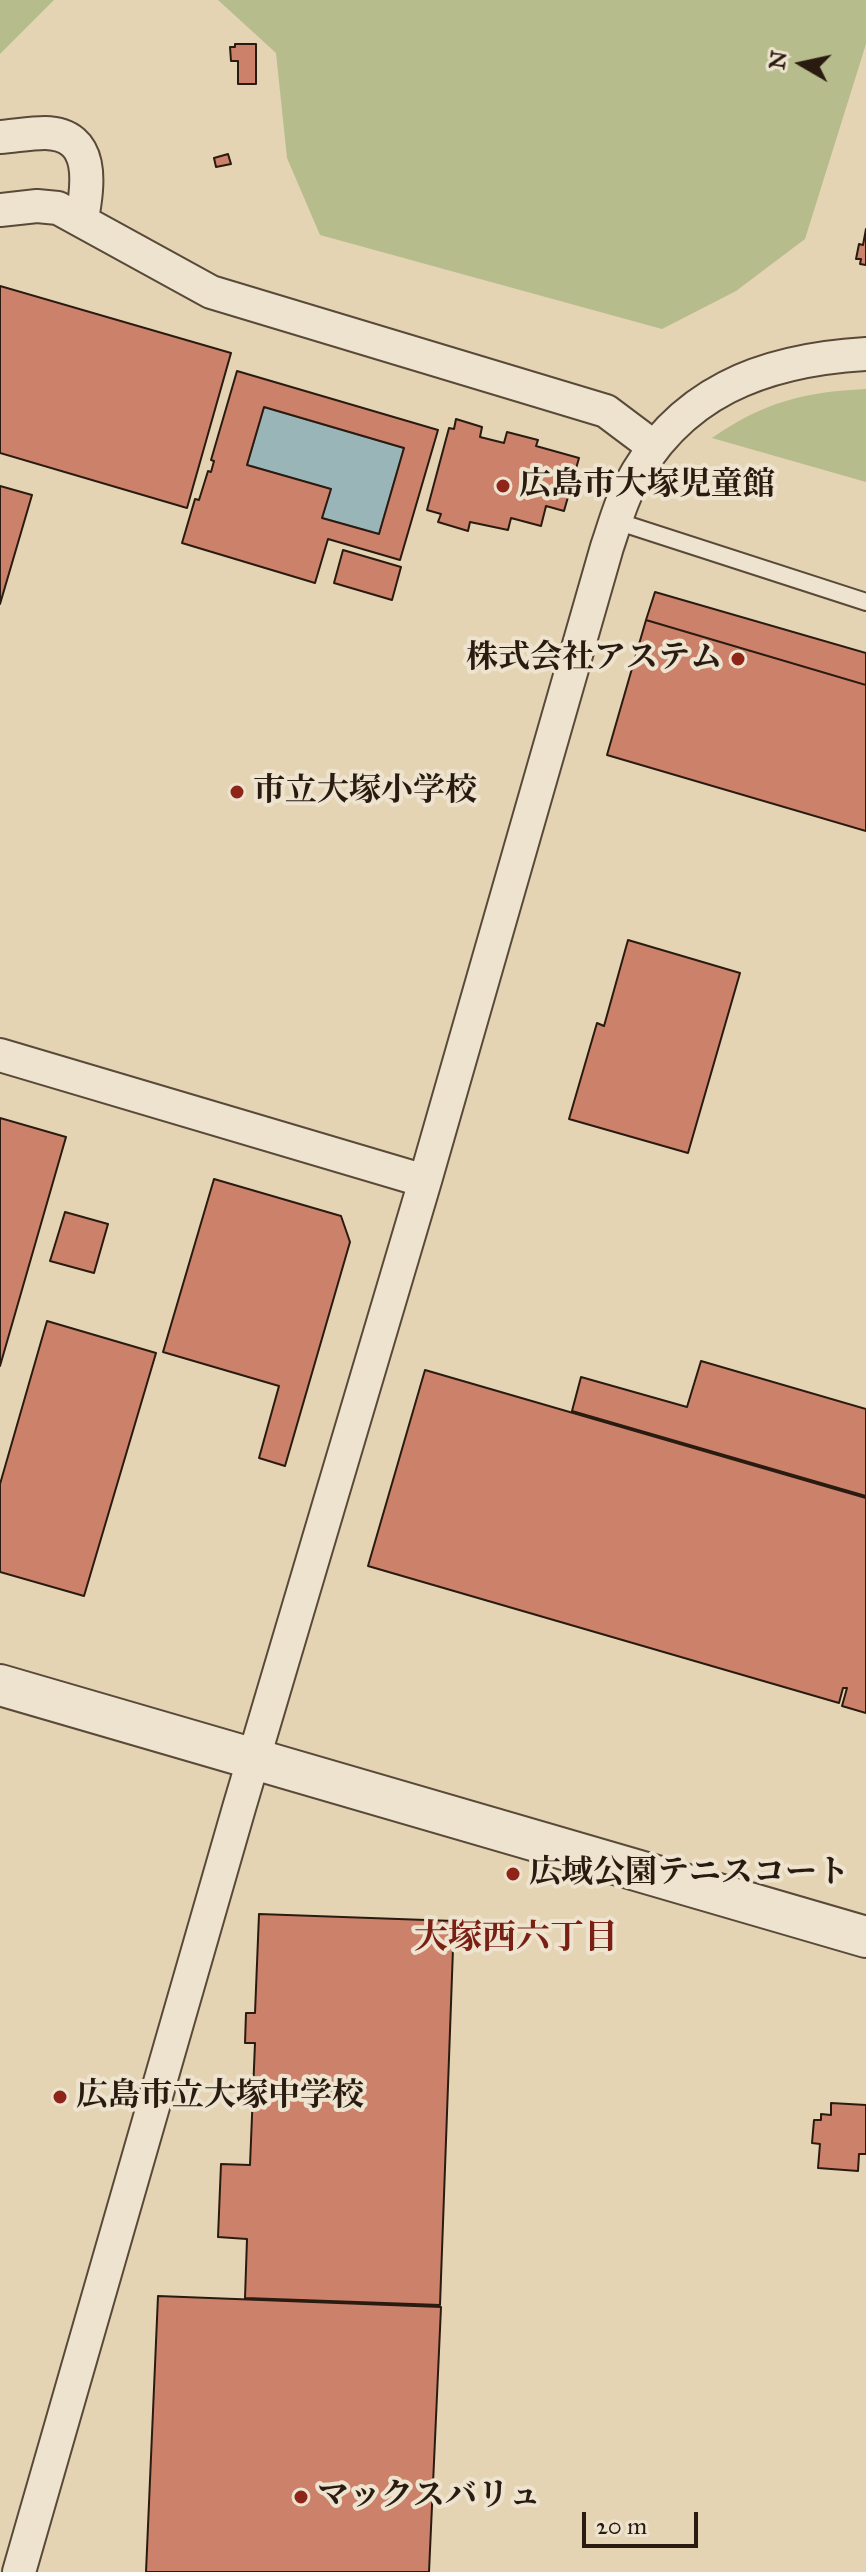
<!DOCTYPE html>
<html>
<head>
<meta charset="utf-8">
<style>
	body { margin:0 }
	#map { position:relative; width:866px; height:2572px; overflow:hidden; background:#e4d4b3; font-family:"IM FELL Great Primer",serif }
	canvas { display:block }
	.north { position:absolute; left:762px; top:24px; width:80px; height:80px; -webkit-text-stroke:6px #ede3ce; paint-order:stroke; rotate:279deg; font-size:22px; font-weight:700; line-height:32px; text-align:center; color:#291b10 }
	.north::after { content:''; display:block; margin:auto; width:28px; height:36px; background:#291b10; clip-path:polygon(50% 0,100% 100%,50% 72%,0 100%) }
	.scale { position:absolute; left:582px; top:2512px; width:116px; height:36px; box-sizing:border-box; border:4px solid #291b10; border-top:0; padding-left:10px; font-size:24px; line-height:28px; white-space:nowrap; color:#291b10; -webkit-text-stroke:6px #ede3ce; paint-order:stroke }
</style>
</head>
<body>
<div id="map">
<canvas width="866" height="2572"></canvas>
<div class="north">N</div>
<div class="scale">20 m</div>
</div>
<script>
const ctx = document.querySelector('canvas').getContext('2d');
ctx.lineJoin = 'round';
function fillPath(path, color) { ctx.fillStyle = color; ctx.fill(path, 'evenodd'); }
function strokePath(path, color, width, dash) { ctx.strokeStyle = color; ctx.lineWidth = width; ctx.lineCap = dash ? 'butt' : 'round'; ctx.setLineDash(dash || []); ctx.stroke(path); }
function label(font, color, halo, rows, align = 'center') {
  ctx.font = font + ' "IM FELL Great Primer","Noto Serif JP",serif'; ctx.lineWidth = 8; ctx.setLineDash([]); ctx.textBaseline = 'middle'; ctx.strokeStyle = halo; ctx.fillStyle = color; for (const [text, x, y, turn = 0] of rows) {
    ctx.save(); ctx.translate(x, y); ctx.rotate((+turn || 0) * Math.PI / 180); ctx.textAlign = isNaN(turn) ? turn : align; if (halo) ctx.strokeText(text, 0, 0); ctx.fillText(text, 0, 0); ctx.restore();
  }
}
fillPath(new Path2D(`
	M0 0H54L0 54Z
	M218 0H866V44L805 239 736 291 662 329 320 235 287 158 276 53Z
	M866 389V482L712 438C764 402 804 392 866 389Z`), '#b6bc8b');
const water = new Path2D(`
	M264 407 404 448 379 534 322 518 330 489 247 465Z`);
fillPath(water, '#9ab5b8');
strokePath(water, '#6d7775', 2);
const building = new Path2D(`
	M235 44H256V84H238V61H231L230 47H235Z
	M228 154 231 164 216 167 214 158Z
	M866 229V265L860 264 861 259H856L859 244 863 245Z
	M0 286 231 353 187 508 0 453Z
	M237 371 438 430 400 560 328 539 315 583 182 543 195 499 199 500 208 471 211 472 214 461 211 460ZM264 407 404 448 379 534 322 518 331 489 247 465Z
	M456 419 482 427 480 437 504 443 507 432 538 440 536 446 579 458 564 511 546 506 541 526 511 518 508 530 470 522 468 531 438 522 441 514 427 510 449 428 454 429Z
	M0 486 32 495 0 604Z
	M343 550 401 567 392 600 334 583Z
	M655 592 866 653V685L646 620Z
	M646 620 866 685V831L607 755Z
	M628 940 740 973 688 1153 569 1119 597 1023 604 1026Z
	M0 1118 66 1137 0 1366Z
	M214 1179 341 1216 350 1242 285 1466 259 1458 279 1386 163 1352Z
	M65 1212 108 1224 94 1273 50 1261Z
	M47 1321 156 1353 84 1596 0 1572V1484Z
	M701 1361 866 1409V1496L572 1411 581 1377 687 1407Z
	M425 1370 866 1498V1713L842 1706 847 1688H843L839 1703 368 1566Z
	M259 1914 454 1921 440 2305 245 2298 247 2239 218 2237 221 2164 250 2165 255 2043H245L246 2013H255Z
	M831 2103 866 2105V2154H859L858 2171 818 2168 820 2144 812 2143 814 2120H821V2114L831 2115Z
	M158 2296 441 2307 429 2572H146Z`);
fillPath(building, '#cc816b');
strokePath(building, '#291b10', 2);
const service = new Path2D(`
	M616 521 866 602`);
const minor = new Path2D(`
	M0 137C15 136 30 133 45 133 96 134 88 185 82 219
	M0 210 37 206 58 208 211 292 606 411 654 447
	M0 1055 425 1181
	M19 2572 239 1808 425 1181 607 547C614 527 619 507 628 489 677 392 763 360 866 354`);
const tertiary = new Path2D(`
	M0 1685 866 1937`);
strokePath(service, '#584939', 20);
strokePath(minor, '#584939', 36);
strokePath(tertiary, '#584939', 44);
strokePath(service, '#ede3ce', 16);
strokePath(minor, '#ede3ce', 32);
strokePath(tertiary, '#ede3ce', 40);
for (const [x, y, r, color] of [
	[503,486,8,"#8f2418"],
	[738,659,8,"#8f2418"],
	[237,792,8,"#8f2418"],
	[513,1874,8,"#8f2418"],
	[60,2097,8,"#8f2418"],
	[301,2497,8,"#8f2418"]
]) { const dot = new Path2D(); dot.arc(x, y, r, 0, 2 * Math.PI); ctx.fillStyle = color; ctx.fill(dot); strokePath(dot, '#ede3ce', 3); }
label('bold 32px', '#291b10', '#ede3ce', [
	["広島市大塚児童館",519,486],
	["株式会社アステム",722,659,"right"],
	["市立大塚小学校",253,792],
	["広域公園テニスコート",529,1874],
	["広島市立大塚中学校",76,2097],
	["マックスバリュ",317,2497]
], 'left');
label('bold 34px', '#7a1f14', '#ede3ce', [
	["大塚西六丁目",516,1940]
]);
</script>
</body>
</html>
